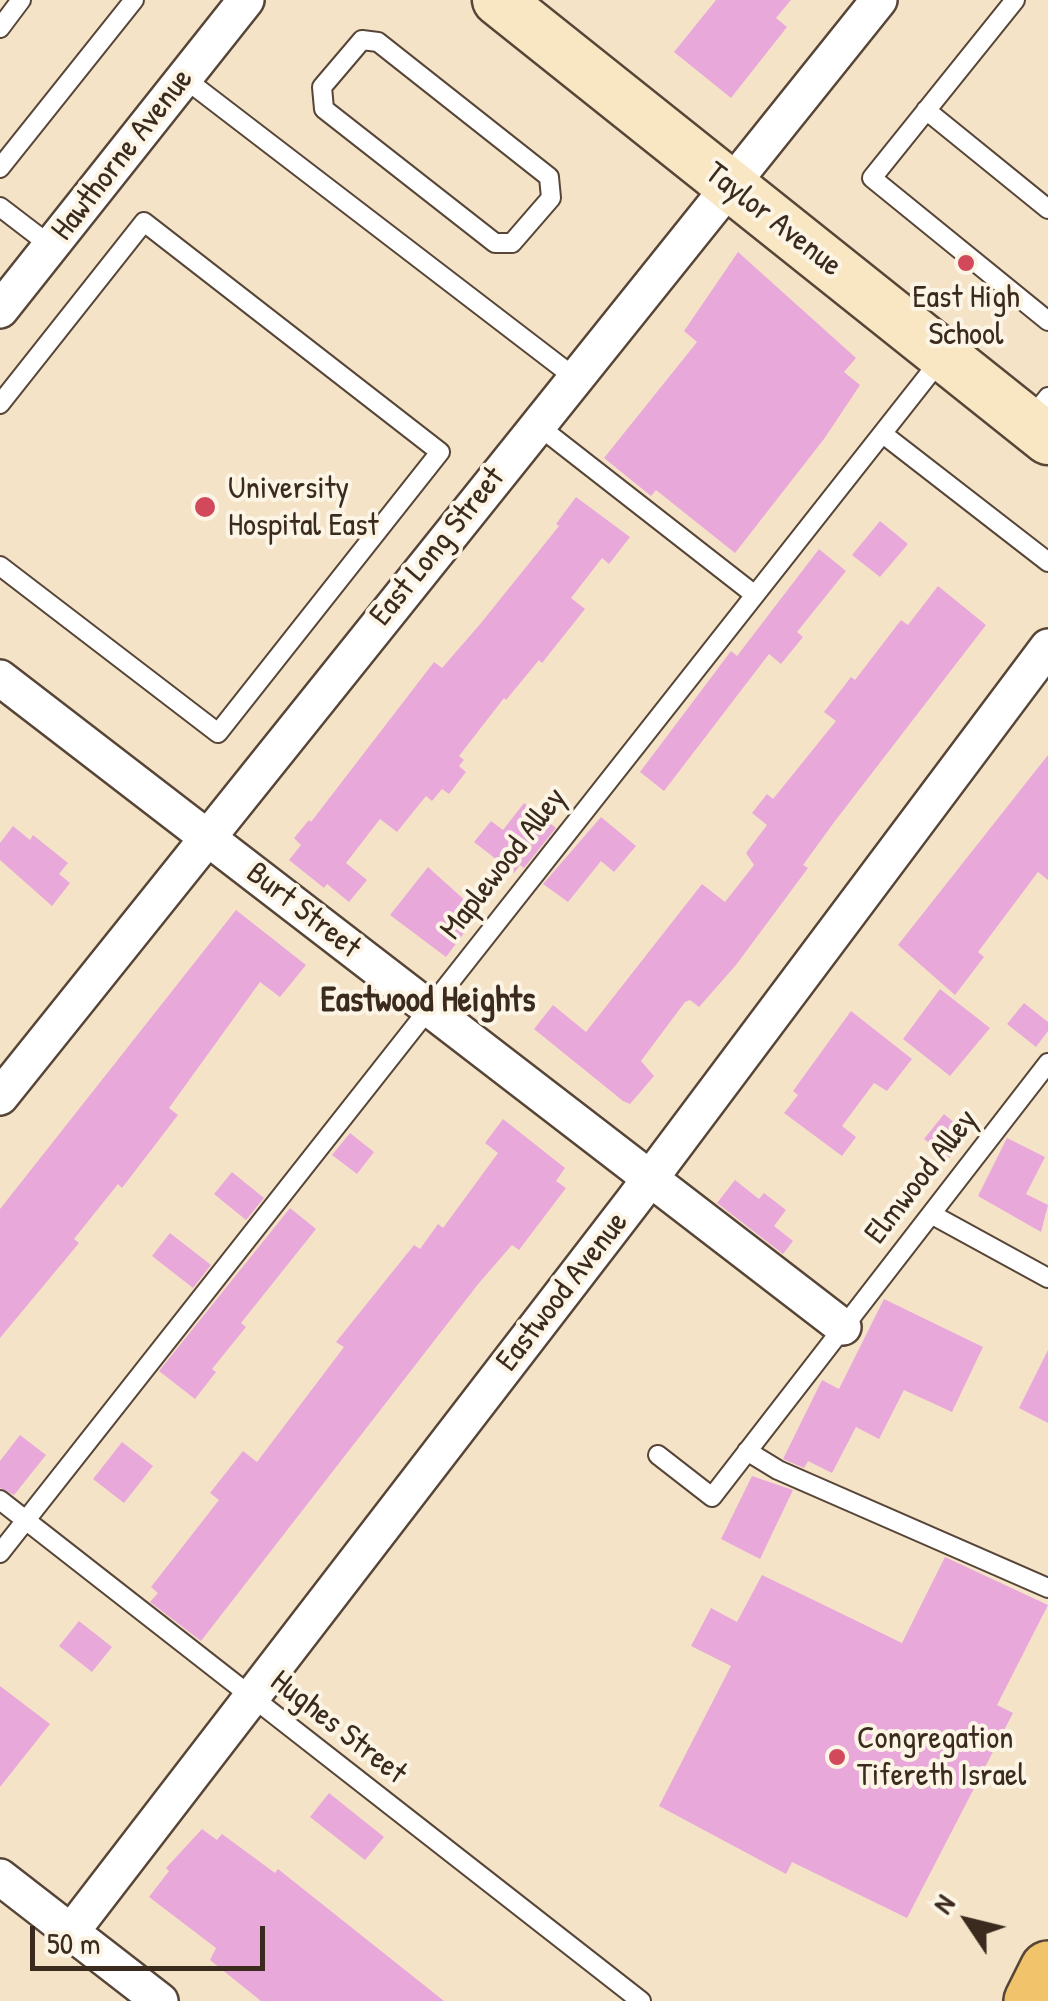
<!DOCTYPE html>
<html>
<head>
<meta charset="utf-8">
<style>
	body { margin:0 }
	#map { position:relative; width:1048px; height:2001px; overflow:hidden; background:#f5e3c8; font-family:"Patrick Hand",sans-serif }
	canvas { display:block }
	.north { position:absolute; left:918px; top:1871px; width:100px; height:100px; -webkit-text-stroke:8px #fcf5e5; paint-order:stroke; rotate:305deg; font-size:28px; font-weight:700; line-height:40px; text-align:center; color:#3b2a1e }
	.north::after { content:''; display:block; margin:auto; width:35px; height:45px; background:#3b2a1e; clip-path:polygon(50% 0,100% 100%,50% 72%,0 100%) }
	.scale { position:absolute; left:30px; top:1926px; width:235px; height:45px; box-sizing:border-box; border:5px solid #3b2a1e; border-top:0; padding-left:12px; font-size:30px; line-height:35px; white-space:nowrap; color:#3b2a1e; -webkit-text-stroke:8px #fcf5e5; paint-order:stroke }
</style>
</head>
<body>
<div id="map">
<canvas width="1048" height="2001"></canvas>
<div class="north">N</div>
<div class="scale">50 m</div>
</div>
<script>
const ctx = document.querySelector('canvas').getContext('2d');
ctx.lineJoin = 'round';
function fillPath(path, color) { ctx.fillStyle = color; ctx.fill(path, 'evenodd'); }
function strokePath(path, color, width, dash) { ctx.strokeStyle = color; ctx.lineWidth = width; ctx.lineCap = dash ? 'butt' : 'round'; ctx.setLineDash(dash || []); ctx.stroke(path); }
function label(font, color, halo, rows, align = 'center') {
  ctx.font = font + ' "Patrick Hand",sans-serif'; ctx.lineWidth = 8; ctx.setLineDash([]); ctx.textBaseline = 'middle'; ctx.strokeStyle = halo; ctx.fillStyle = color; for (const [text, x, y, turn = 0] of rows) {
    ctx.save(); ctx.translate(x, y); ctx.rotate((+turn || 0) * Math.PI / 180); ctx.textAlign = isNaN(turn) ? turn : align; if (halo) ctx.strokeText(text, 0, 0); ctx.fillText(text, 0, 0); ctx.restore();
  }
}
fillPath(new Path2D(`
	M716 0H791L776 18 787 27 731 98 674 52Z
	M738 252 856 358 844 372 860 385 824 439 735 553 656 490 651 496 604 458 697 342 684 331Z
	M576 497 630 537 609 564 602 558 571 598 585 609 542 663 539 660 506 700 504 698 459 756 464 760 459 766 466 772 449 794 442 789 432 801 426 796 397 832 380 819 346 863 367 880 349 902 327 884 324 888 289 860 301 845 294 838 309 820 311 822 434 662 442 668 481 623 559 526 556 524Z
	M880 521 908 544 880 577 852 555Z
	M819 549 846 571 797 632 803 637 781 664 769 654 664 791 640 772 731 651 737 656Z
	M938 586 986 625 835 821 803 865 808 868 736 965 699 1007 690 1000 685 1002 641 1061 654 1076 630 1104 623 1101 534 1029 553 1005 586 1032 702 884 725 902 754 865 746 853 767 825 752 813 767 794 773 799 836 721 824 712 851 677 855 680 901 620 908 625Z
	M1048 755V880L1038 872 978 952 984 957 955 995 898 945Z
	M524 803 556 828 524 868 520 865 514 873 474 842 491 821 503 830Z
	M601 817 636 846 614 872 601 861 568 902 543 884Z
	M13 826 30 840 33 835 68 863 59 874 70 883 52 906 0 860V843Z
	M428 867 479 913 446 957 390 915Z
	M236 910 306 965 280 997 260 982 169 1108 178 1115 122 1188 118 1184 74 1239 79 1243 0 1338V1209Z
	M940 989 990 1028 950 1076 903 1039Z
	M1024 1003 1048 1022V1031L1036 1047 1007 1024Z
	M851 1011 912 1059 887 1091 874 1083 842 1126 856 1137 842 1156 784 1113 798 1095 793 1091Z
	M944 1114 968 1134 949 1158 924 1139Z
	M503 1119 565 1168 556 1181 566 1188 519 1250 512 1245 479 1283 201 1641 150 1602 158 1593 151 1587 219 1500 210 1493 243 1451 257 1462 344 1347 336 1342 414 1245 420 1249 438 1224 443 1228 498 1153 485 1143Z
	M350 1133 374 1152 357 1174 332 1155Z
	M1007 1138 1045 1157 1026 1194 1048 1205 1041 1232 978 1196Z
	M232 1172 264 1198 246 1220 214 1194Z
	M735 1180 759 1199 764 1193 786 1210 774 1226 793 1241 783 1254 717 1203Z
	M290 1208 316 1229 241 1323 246 1327 212 1369 216 1372 195 1399 159 1371Z
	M170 1233 211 1265 193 1288 152 1256Z
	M884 1299 983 1347 952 1412 904 1390 879 1439 856 1427 832 1473 808 1461 804 1468 783 1459 822 1380 839 1389Z
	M1048 1350V1423L1019 1408Z
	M20 1435 46 1455 14 1495 0 1488V1461Z
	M122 1442 153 1466 124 1503 93 1479Z
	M752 1476 793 1490 760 1559 721 1539Z
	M945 1557 1048 1605 997 1705 1013 1713 907 1918 792 1862 786 1874 659 1806 731 1666 691 1646 711 1608 737 1622 762 1575 902 1643Z
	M79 1621 112 1647 92 1672 59 1646Z
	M0 1686 50 1724 0 1787Z
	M329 1793 384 1837 365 1860 310 1817Z
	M202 1829 217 1840 222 1834 275 1873 278 1869 444 2001H261L210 1960 216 1948 149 1897 169 1871 166 1868Z`), '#e8a9da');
const service = new Path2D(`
	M1015 0 872 178 1048 321
	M0 28 21 0
	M362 40 378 42 549 177 551 198 512 243H495L324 109 322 87Z
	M184 78 574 377
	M926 110 1048 209
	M0 168 134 0
	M0 207 51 246
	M0 404 144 222 440 452 218 733 0 566
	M1028 422 1048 397
	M536 424 755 595
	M883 434 1048 562
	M931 1214 1048 1278
	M747 1451 778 1470 1048 1588
	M658 1455 712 1497 1048 1063
	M0 1500 641 2001
	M0 1553 941 359`);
const minor = new Path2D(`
	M0 310 246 0
	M0 678 843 1327
	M0 1097 879 0
	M0 1877 160 2001
	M71 1932 634 1200 1048 647`);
const secondary = new Path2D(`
	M498 0 1048 439`);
const primary = new Path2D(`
	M1032 2001 1048 1969`);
strokePath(service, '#574638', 22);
strokePath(minor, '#574638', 40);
strokePath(secondary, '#574638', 55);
strokePath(primary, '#574638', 60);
strokePath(service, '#fff', 18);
strokePath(minor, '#fff', 35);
strokePath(secondary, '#f9e7c3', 50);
strokePath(primary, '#f1c36a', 55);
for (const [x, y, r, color] of [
	[966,263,10,"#d1495b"],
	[205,507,12,"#d1495b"],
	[837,1757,10,"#d1495b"]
]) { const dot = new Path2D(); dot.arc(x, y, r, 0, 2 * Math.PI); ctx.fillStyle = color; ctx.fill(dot); strokePath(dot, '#fcf5e5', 4); }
label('32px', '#3b2a1e', '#fcf5e5', [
	["Hawthorne Avenue",123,155,-52],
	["Taylor Avenue",773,220,38],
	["East Long Street",438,547,-51],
	["Maplewood Alley",504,864,-52],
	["Burt Street",303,911,38],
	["Elmwood Alley",922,1177,-52],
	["Eastwood Avenue",563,1292,-52],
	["Hughes Street",338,1728,38]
]);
label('32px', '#3b2a1e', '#fcf5e5', [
	["East High",966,298,"center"],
	["School",966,335,"center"],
	["University",228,489],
	["Hospital East",228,526],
	["Congregation",857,1739],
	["Tifereth Israel",857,1776]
], 'left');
label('bold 35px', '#3b2a1e', '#fcf5e5', [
	["Eastwood Heights",428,1002]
]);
</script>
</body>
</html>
